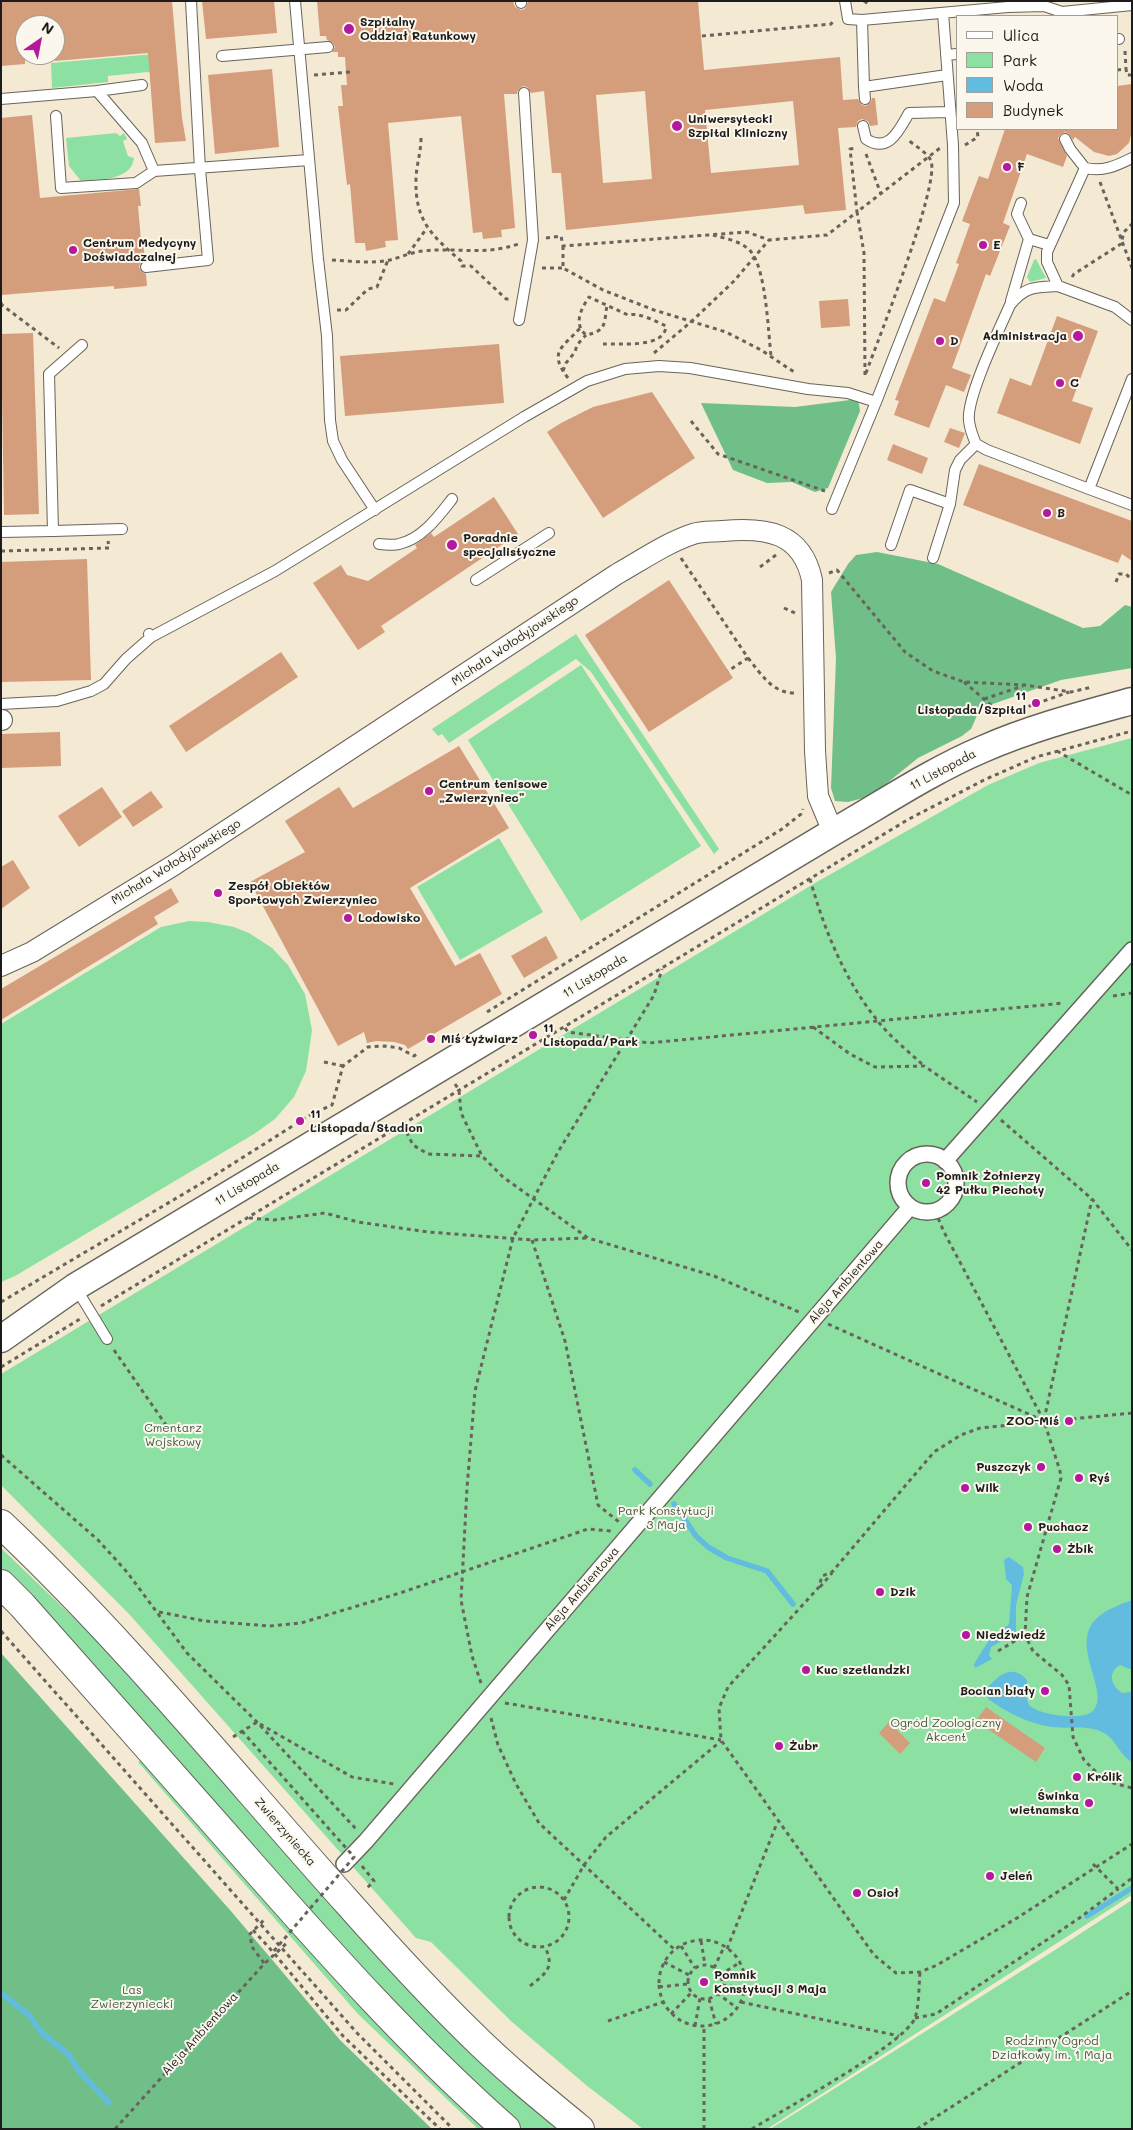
<!DOCTYPE html>
<html>
<head>
<meta charset="utf-8">
<style>
	body { margin:0 }
	#map { position:relative; width:1133px; height:2130px; overflow:hidden; background:#f4e9d2; font-family:Mali,sans-serif }
	canvas { display:block }
	.frame { position:absolute; inset:0; border:2px solid #1c1c1c; pointer-events:none }
	.legend { position:absolute; left:956px; top:15px; width:162px; height:115px; box-sizing:border-box; background:#fbf7ec; border:1px solid #a29f99; margin:0; padding:6px 9px; list-style:none; font-size:15px; color:#1c1c1c }
	.legend li { display:flex; align-items:center; gap:10px; height:25px }
	.legend b { width:25px; border:1px solid #a29f99 }
	.north { position:absolute; left:15px; top:15px; width:50px; height:50px; box-sizing:border-box; background:#fbf7ec; border:1px solid #a29f99; border-radius:50%; rotate:33deg; font-size:14px; font-weight:700; line-height:20px; text-align:center; color:#1c1c1c }
	.north::after { content:''; display:block; margin:auto; width:18px; height:22px; background:#b5179e; clip-path:polygon(50% 0,100% 100%,50% 72%,0 100%) }
</style>
</head>
<body>
<div id="map">
<canvas width="1133" height="2130"></canvas>
<div class="frame"></div>
<ul class="legend">
<li><b style="height:6px;background:#fff"></b>Ulica</li>
<li><b style="height:14px;background:#8ce1a2"></b>Park</li>
<li><b style="height:14px;background:#61bcdf"></b>Woda</li>
<li><b style="height:14px;background:#d49d7c"></b>Budynek</li>
</ul>
<div class="north">N</div>
</div>
<script>
const ctx = document.querySelector('canvas').getContext('2d');
ctx.lineJoin = 'round';
function fillPath(path, color) { ctx.fillStyle = color; ctx.fill(path, 'evenodd'); }
function strokePath(path, color, width, dash) { ctx.strokeStyle = color; ctx.lineWidth = width; ctx.lineCap = dash ? 'butt' : 'round'; ctx.setLineDash(dash || []); ctx.stroke(path); }
function label(font, color, halo, rows, align = 'center') {
  ctx.font = font + ' Mali,sans-serif'; ctx.lineWidth = 4; ctx.setLineDash([]); ctx.textBaseline = 'middle'; ctx.strokeStyle = halo; ctx.fillStyle = color; for (const [text, x, y, turn = 0] of rows) {
    ctx.save(); ctx.translate(x, y); ctx.rotate((+turn || 0) * Math.PI / 180); ctx.textAlign = isNaN(turn) ? turn : align; if (halo) ctx.strokeText(text, 0, 0); ctx.fillText(text, 0, 0); ctx.restore();
  }
}
fillPath(new Path2D(`
	M166 53 168 70 108 76V82L52 88 51 63Z
	M116 133 120 136 124 133 127 139 123 141 128 156 134 158C131 181 100 179 81 181L69 166 66 138Z
	M1036 259 1046 278 1030 282 1027 277 1034 260Z
	M576 634 719 849 714 854 591 672 576 659 449 743 442 734 438 736 432 729Z
	M581 665 701 846 581 921 468 740Z
	M1132 738V1895L767 2129H643L586 2085 512 2022 431 1942 416 1938 129 1614 1 1485V1374L815 883 988 785 1039 763Z
	M499 838 543 912 460 960 417 887Z
	M189 921 208 922 234 927 249 933 272 948 288 965 305 994 312 1030 306 1071 294 1097 275 1119 254 1134 15 1276 1 1282V1024L161 927Z
	M1 1548 127 1669 563 2129H523L472 2085 419 2034 29 1597 1 1568Z
	M144 1758 488 2129H478L358 2014 138 1762Z
	M1132 1900V2129H770L1052 1952Z`), '#8ce1a2');
fillPath(new Path2D(`
	M858 399 860 411 828 488 815 492 792 482 767 483 733 470 701 403 795 407Z
	M877 552 938 564 1083 628 1100 626 1125 605 1132 607V668L1061 680 990 705 979 711 971 729 962 736 918 758 871 796 848 802 835 801 831 788 836 658 831 592 848 564 856 555Z
	M1 1653 230 1910 340 2040 432 2129H1Z`), '#71bf88');
fillPath(new Path2D(`
	M1009 1557 1023 1567 1024 1574 1016 1605V1633L991 1647 989 1655 992 1659 975 1668 974 1665C976 1660 992 1635 995 1633 1000 1630 1004 1629 1009 1624L1012 1585 1006 1579 1004 1560Z
	M1132 1600V1670L1120 1665C1107 1673 1111 1685 1122 1693L1132 1692V1762C1119 1755 1116 1738 1102 1732 1087 1725 1067 1729 1052 1727 1029 1724 1006 1712 988 1699L989 1686C1000 1674 1013 1664 1027 1680 1027 1687 1025 1700 1030 1706 1040 1715 1083 1721 1093 1711 1111 1692 1070 1647 1095 1620 1104 1610 1119 1605 1132 1600Z`), '#61bcdf');
strokePath(new Path2D(`
	M635 1470 650 1484
	M674 1504 696 1536 708 1547 727 1558 767 1571 793 1604
	M1087 1916 1132 1888
	M1 1993 29 2015 42 2033 68 2054 80 2072 109 2103`), '#61bcdf', 5.5);
fillPath(new Path2D(`
	M1 1H172L182 118 186 141 155 143 148 53 55 61V25H25V64L1 66Z
	M202 1H274L277 33 206 39Z
	M317 1H513L515 7 521 10 525 9 528 2 539 1H698L704 70 840 57 843 100 858 99 862 105 866 106 871 102 872 98H875L878 125 870 126 868 121 862 119 858 121 856 127 838 128 846 210 805 214 803 205 566 230 561 173H552L544 91 531 93 527 87 523 86 518 90 517 94H504L515 228 501 230 502 237 483 239 482 232 473 233 461 116 388 123 398 240 385 241 386 247 366 251 365 243H355L350 184 347 185 338 106H343L341 85H347L345 57H338V52H332L335 47 333 43 327 40 326 36H320ZM645 91 652 179 603 183 596 95ZM793 101 799 165 711 173 705 110Z
	M272 69 279 147 215 154 208 75Z
	M1132 84 1131 135 1129 143 1117 154 1109 156 1094 152 1075 137 1073 140 1069 134 1065 132 1060 135 1058 138 1067 156 1063 167 1027 154 1003 223 1010 226 990 276 986 274 952 368 971 375 964 392 946 385 929 428 894 415 899 401 895 400 934 298 945 302 959 264 956 263 970 224 962 221 979 176 988 179 1005 129H1117V86Z
	M32 115 40 198 139 189 141 206H138L141 241H143L145 260 140 264 139 267 141 271 146 274 147 286 114 289V286L1 295V118Z
	M848 299 850 326 821 328 819 301Z
	M1057 316 1098 331 1072 401 1093 408 1080 444 997 413 1010 378 1031 386Z
	M33 333 39 514 4 515 1 334Z
	M499 344 504 403 345 416 340 356Z
	M652 392 695 458 603 518 547 432 561 423 593 407Z
	M950 428 965 433 959 448 944 442Z
	M893 444 928 458 922 474 887 460Z
	M979 464 1132 521V561L1122 554 1118 563 963 505Z
	M494 497 518 534 381 626 385 632 358 650 313 583 341 565 347 575 368 581 417 548 415 545 431 533 434 537Z
	M87 559 91 680 1 682V562Z
	M669 580 733 678 649 732 585 635Z
	M281 652 298 677 186 752 169 726Z
	M60 732 61 766 1 768V734Z
	M459 746 509 828 410 888 455 966 480 953 502 994 408 1049 405 1045 394 1042 376 1041 367 1043 364 1032 338 1046 250 882 305 852 285 821 339 787 353 808Z
	M102 787 122 817 79 847 58 816Z
	M151 791 163 807 133 827 122 811Z
	M13 860 30 888 1 909V867Z
	M171 888 179 902 154 917 158 924 1 1020V989Z
	M546 936 558 958 524 978 511 956Z
	M986 1707 1045 1748 1036 1762 976 1721Z
	M889 1722 910 1743 900 1754 879 1733Z`), '#d49d7c');
const service = new Path2D(`
	M295 1 318 259 327 336 330 420 333 441 342 460 375 510
	M845 1 848 19 862 20 1008 7 1044 6 1062 12 1132 5
	M521 3V1
	M862 20 864 87 947 75
	M1117 39H1119
	M946 55 957 54
	M222 56 328 47
	M864 87 865 99
	M97 91 142 143 154 171
	M1 99 97 91 142 85
	M56 116 61 188 136 183 154 171 309 160
	M863 126 866 139C889 154 899 130 909 113L950 112
	M1065 139 1070 149 1085 168
	M1132 158C1116 166 1103 172 1085 168L1047 252V262L1058 286C1036 287 1025 286 1010 305 999 330 966 398 969 421 970 429 973 437 976 444L987 450 1089 489 1132 379
	M1021 203 1017 214 1029 239
	M146 267 208 260 200 169 191 1
	M1058 286 1115 307 1132 320
	M1011 301 1029 239 1049 245
	M519 320 533 240 524 93
	M1089 489 1132 505
	M832 509 876 402 954 203 953 145 943 13
	M53 531 122 529
	M1 532 53 531 49 374 82 345
	M379 544C385 544 393 546 399 544 422 539 438 517 452 499
	M891 545 910 490 950 504
	M933 558 950 504 955 470 960 460 976 444
	M476 580 549 533
	M149 634 151 637 275 571 524 417 587 381 625 369 659 366 690 368 808 389 848 393 876 402
	M1 704 57 701 91 691 104 684 126 659 151 637
	M76 1288 107 1339`);
const pedestrian = new Path2D(`
	M898 1183a29 29 0 1 1 58 0a29 29 0 1 1-58 0Z
	M945 1161 1132 950
	M344 1864 366 1841 910 1207`);
const minor = new Path2D(`
	M1 720H2
	M1 966 32 952 174 865 617 574C642 560 666 543 693 534 702 531 713 532 723 531 766 527 802 532 812 580L815 751 818 796 833 832`);
const tertiary = new Path2D(`
	M1 1339 75 1287 833 832C882 804 931 771 983 749 1031 728 1081 715 1132 701`);
const secondary = new Path2D(`
	M1 1524C126 1642 234 1776 348 1903 387 1947 427 1991 469 2032 504 2067 542 2098 580 2129
	M1 1584 22 1605C98 1691 174 1776 249 1862 331 1955 413 2047 506 2129`);
strokePath(service, '#68645c', 12);
strokePath(pedestrian, '#68645c', 18);
strokePath(minor, '#68645c', 22);
strokePath(tertiary, '#68645c', 29);
strokePath(secondary, '#68645c', 30);
strokePath(new Path2D(`
	M864 1 870 5
	M702 36 831 24 834 20
	M1125 51 1126 69
	M1117 70 1126 69 1127 75H1132
	M314 75 350 72
	M421 138C421 153 416 166 416 180 415 221 432 236 461 261L462 266H471L506 299H510
	M965 145 978 137 977 129
	M866 154 881 194
	M1100 182 1132 268
	M713 235C726 239 743 241 752 253 766 273 768 329 771 356
	M546 238 561 236 563 246 747 232 769 240 827 235 857 212 850 149 857 148
	M563 246V268L603 290 654 310 726 332 761 350 794 372
	M408 254 427 228
	M332 260C351 261 371 264 390 260 401 257 412 252 423 251 458 247 483 256 518 244
	M542 268H563
	M1072 277 1074 274 1121 244 1124 232 1132 224
	M1 303 2 305 59 348
	M337 310H346L368 289 377 287 388 260
	M603 344C619 343 665 349 666 326 655 321 639 312 628 315L589 297C581 309 573 324 586 335 607 331 604 323 607 305
	M654 353 692 321 734 281 769 240
	M563 371 566 363 575 352 577 345 586 335
	M866 373C878 340 940 185 931 161 928 153 914 145 908 140
	M865 375 864 253 857 212 940 148
	M568 378C547 351 564 347 580 328
	M691 421 718 454 825 491
	M1 551 109 548 108 541
	M681 558 748 658 728 671
	M760 567 776 555
	M829 573 837 570 905 652 933 671 964 682 1025 685 1071 692 1092 687
	M1116 582 1119 574H1126L1132 580
	M784 608 795 613
	M748 658C762 675 772 693 795 693
	M964 682 1005 717
	M984 699 1023 686
	M1021 709 1069 692
	M1057 751 1132 795
	M810 879C824 929 844 979 877 1020 890 1037 908 1051 923 1065
	M1113 996 1132 993
	M487 1012 782 829 801 814 803 809
	M813 1027 850 1054 875 1067 924 1066 977 1102
	M565 1028 568 1032 649 1043 1064 1003
	M324 1062 343 1066
	M455 1084 459 1090 461 1113 482 1156 503 1177 588 1238 714 1276 799 1312
	M1001 1120 1092 1199 1132 1250
	M403 1125 413 1145 428 1154 481 1156
	M935 1211 944 1232 1044 1421 1060 1471 1061 1478 1027 1597 1025 1635 1033 1651 1062 1675 1069 1685 1073 1737 1084 1760 1100 1776 1113 1783 1132 1788
	M249 1218 274 1220 325 1213 358 1222 428 1232 532 1240 587 1238
	M532 1240 565 1341 598 1505 619 1522
	M1 1302 207 1180 310 1115 332 1105 343 1066 368 1047 385 1046 399 1048 414 1056 417 1054
	M101 1306 909 819 984 780 1036 757 1132 731
	M828 1324 1044 1421
	M114 1350 166 1425
	M1 1367 80 1319
	M1132 1413 980 1428 961 1435 934 1452 832 1572 822 1576 819 1587 728 1687 719 1708 721 1740 874 1955 896 1973 920 1972 937 1965 1017 1918 1132 1844
	M1044 1420 1092 1199
	M1 1455 98 1540 127 1572 187 1653 257 1722 356 1829
	M820 1587 832 1573
	M159 1612 205 1621 270 1626 301 1623 400 1593 588 1529 611 1531
	M1 1631 357 2033 453 2129
	M998 1651 1025 1635
	M481 1683 472 1656 461 1600 467 1488 475 1391 513 1238 558 1152 654 995 662 969
	M505 1703 721 1740
	M491 1718 498 1745 516 1784 539 1823 675 1950
	M260 1724 352 1777 394 1784
	M233 1737 257 1722
	M1093 1864 1118 1889 1132 1878
	M362 1866 374 1881 367 1888
	M509 1917a30 30 0 1 1 60 0a30 30 0 1 1-60 0Z
	M564 1900 584 1865 606 1837 721 1741
	M253 1930 273 1952
	M659 1983a43 43 0 1 1 86 0a43 43 0 1 1-86 0Z
	M701 1941 705 1965
	M681 1946 695 1968
	M727 1949 777 1823
	M664 1962 689 1975
	M264 1963 252 1947 250 1934 266 1918
	M688 1982a17 17 0 1 1 34 0a17 17 0 1 1-34 0Z
	M714 1968 724 1947
	M720 1975 739 1963
	M722 1985 744 1988
	M530 1986C546 1973 555 1968 545 1947
	M659 1987 687 1984
	M717 1993 737 2008
	M709 1999 716 2024
	M741 2002 899 2036
	M671 2014 691 1993
	M915 2018 936 2014 1078 1919 1118 1889
	M608 2021 663 2002
	M695 2026 700 1998
	M115 2129 264 1964 288 1942
	M704 2129V2026
	M752 2129C782 2110 904 2045 915 2018 919 2007 919 1984 920 1972
	M917 2129 1132 1991`), '#68645c', 3, [4, 4]);
strokePath(service, '#fff', 10);
strokePath(pedestrian, '#fff', 15);
strokePath(minor, '#fff', 20);
strokePath(tertiary, '#fff', 26);
strokePath(secondary, '#fff', 28);
strokePath(new Path2D(`
	M242 1731 354 1857 273 1952 343 2036 440 2129`), '#68645c', 3, [4, 4]);
for (const [x, y, r, color] of [
	[349,29,6,"#b5179e"],
	[677,126,6,"#b5179e"],
	[1007,167,5,"#b5179e"],
	[983,245,5,"#b5179e"],
	[73,250,5,"#b5179e"],
	[1078,336,6,"#b5179e"],
	[940,341,5,"#b5179e"],
	[1060,383,5,"#b5179e"],
	[1047,513,5,"#b5179e"],
	[452,545,6,"#b5179e"],
	[1036,703,5,"#b5179e"],
	[429,791,5,"#b5179e"],
	[218,893,5,"#b5179e"],
	[348,918,5,"#b5179e"],
	[533,1035,5,"#b5179e"],
	[431,1039,5,"#b5179e"],
	[300,1121,5,"#b5179e"],
	[926,1183,5,"#b5179e"],
	[1069,1421,5,"#b5179e"],
	[1041,1467,5,"#b5179e"],
	[1079,1478,5,"#b5179e"],
	[965,1488,5,"#b5179e"],
	[1028,1527,5,"#b5179e"],
	[1057,1549,5,"#b5179e"],
	[880,1592,5,"#b5179e"],
	[966,1635,5,"#b5179e"],
	[806,1670,5,"#b5179e"],
	[1045,1691,5,"#b5179e"],
	[779,1746,5,"#b5179e"],
	[1077,1777,5,"#b5179e"],
	[1089,1803,5,"#b5179e"],
	[990,1876,5,"#b5179e"],
	[857,1893,5,"#b5179e"],
	[704,1982,5,"#b5179e"]
]) { const dot = new Path2D(); dot.arc(x, y, r, 0, 2 * Math.PI); ctx.fillStyle = color; ctx.fill(dot); strokePath(dot, '#fbf7ec', 2); }
label('bold 12px', '#1c1c1c', '#fbf7ec', [
	["Szpitalny",360,22],
	["Oddział Ratunkowy",360,36],
	["Uniwersytecki",688,119],
	["Szpital Kliniczny",688,133],
	["F",1017,167],
	["Centrum Medycyny",83,243],
	["Doświadczalnej",83,257],
	["E",993,245],
	["Administracja",1067,336,"right"],
	["D",950,341],
	["C",1070,383],
	["B",1057,513],
	["Poradnie",463,538],
	["specjalistyczne",463,552],
	["11",1026,696,"right"],
	["Listopada/Szpital",1026,710,"right"],
	["Centrum tenisowe",439,784],
	["„Zwierzyniec”",439,798],
	["Zespół Obiektów",228,886],
	["Sportowych Zwierzyniec",228,900],
	["Lodowisko",358,918],
	["11",543,1028],
	["Listopada/Park",543,1042],
	["Miś Łyżwiarz",441,1039],
	["11",310,1114],
	["Listopada/Stadion",310,1128],
	["Pomnik Żołnierzy",936,1176],
	["42 Pułku Piechoty",936,1190],
	["ZOO-Miś",1059,1421,"right"],
	["Puszczyk",1031,1467,"right"],
	["Ryś",1089,1478],
	["Wilk",975,1488],
	["Puchacz",1038,1527],
	["Żbik",1067,1549],
	["Dzik",890,1592],
	["Niedźwiedź",976,1635],
	["Kuc szetlandzki",816,1670],
	["Bocian biały",1035,1691,"right"],
	["Żubr",789,1746],
	["Królik",1087,1777],
	["Świnka",1079,1796,"right"],
	["wietnamska",1079,1810,"right"],
	["Jeleń",1000,1876],
	["Osioł",867,1893],
	["Pomnik",714,1975],
	["Konstytucji 3 Maja",714,1989]
], 'left');
label('12px', '#1c1c1c', '#fbf7ec', [
	["Michała Wołodyjowskiego",515,641,-34],
	["11 Listopada",943,770,-28],
	["Michała Wołodyjowskiego",176,862,-32],
	["11 Listopada",595,976,-31],
	["11 Listopada",247,1184,-31],
	["Aleja Ambientowa",846,1282,-49],
	["Aleja Ambientowa",582,1589,-49],
	["Zwierzyniecka",285,1832,49],
	["Aleja Ambientowa",200,2034,-48]
]);
label('12px', '#3e5744', '#fbf7ec', [
	["Cmentarz",173,1428],
	["Wojskowy",173,1442],
	["Park Konstytucji",666,1511],
	["3 Maja",666,1525],
	["Ogród Zoologiczny",946,1723],
	["Akcent",946,1737],
	["Las",132,1990],
	["Zwierzyniecki",132,2004],
	["Rodzinny Ogród",1052,2041],
	["Działkowy im. 1 Maja",1052,2055]
]);
</script>
</body>
</html>
